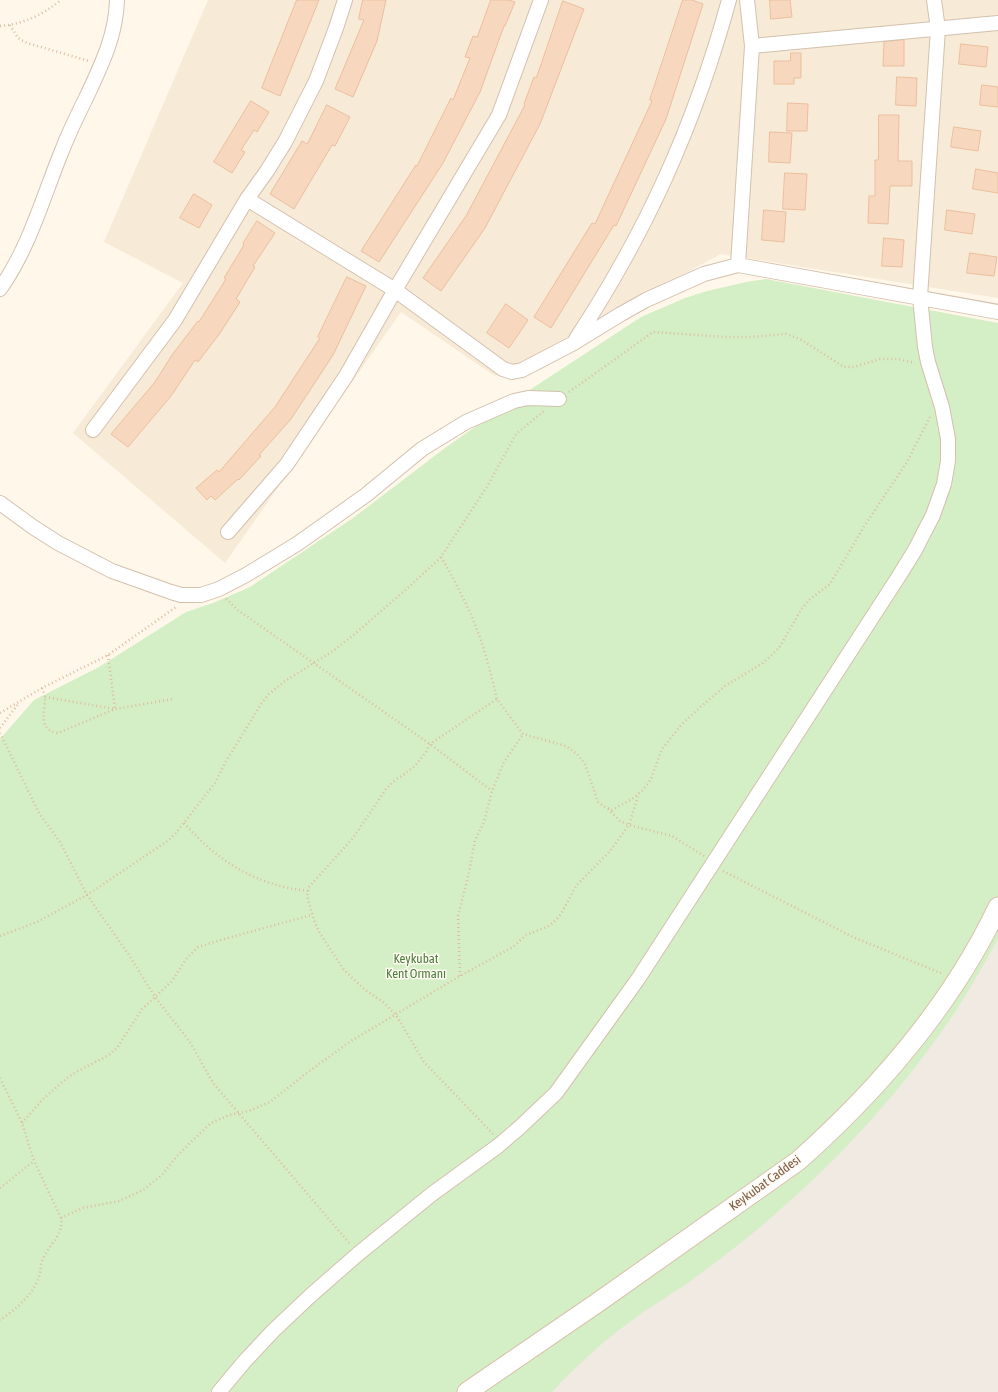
<!DOCTYPE html>
<html>
<head>
<meta charset="utf-8">
<style>
	body { margin:0 }
	canvas { display:block; background:#fef7ea }
</style>
</head>
<body>
<canvas width="998" height="1392"></canvas>
<script>
const ctx = document.querySelector('canvas').getContext('2d');
ctx.lineJoin = 'round';
function fillPath(path, color) { ctx.fillStyle = color; ctx.fill(path, 'evenodd'); }
function strokePath(path, color, width, dash) { ctx.strokeStyle = color; ctx.lineWidth = width; ctx.lineCap = dash ? 'butt' : 'round'; ctx.setLineDash(dash || []); ctx.stroke(path); }
function label(font, color, halo, rows, align = 'center') {
  ctx.font = font + ' "Asap Condensed",sans-serif'; ctx.lineWidth = 3; ctx.setLineDash([]); ctx.textBaseline = 'middle'; ctx.strokeStyle = halo; ctx.fillStyle = color; for (const [text, x, y, turn = 0] of rows) {
    ctx.save(); ctx.translate(x, y); ctx.rotate((+turn || 0) * Math.PI / 180); ctx.textAlign = isNaN(turn) ? turn : align; if (halo) ctx.strokeText(text, 0, 0); ctx.fillText(text, 0, 0); ctx.restore();
  }
}
fillPath(new Path2D(`
	M208 0H998V298L721 254 495 376 401 312 225 563 73 433 183 283 104 242Z`), '#f7ead7');
fillPath(new Path2D(`
	M998 932V1392H519Z`), '#f0eae3');
fillPath(new Path2D(`
	M766 279 998 323V939C985 962 972 986 957 1009 903 1091 834 1165 759 1228 735 1248 710 1267 685 1285 667 1297 648 1308 631 1321 602 1342 576 1366 552 1392H0V739L34 700 99 667 186 612 213 603 250 587 353 518 445 448 502 408 641 317 685 298 707 291 746 282Z`), '#d4efc6');
const building = new Path2D(`
	M297 0H319L280 96 262 88Z
	M363 0H386L377 41 353 97 335 89 364 20 359 19Z
	M491 0H509L515 2 505 26H504L480 92 443 163 379 262 361 251 416 165 417 166 451 98 453 100 470 58 465 57 473 36 477 37Z
	M683 0H692L703 4 666 119 616 226 614 225 551 328 534 317 592 223 595 224 652 101 650 100Z
	M770 0H790L792 17 771 19Z
	M563 1 584 9 540 124 485 228 441 291 423 278 466 216 525 105 524 104 534 77 536 78Z
	M904 40V66H883L884 42Z
	M961 44 988 47 986 67 959 64Z
	M791 53H801V78H794V84H774V61H790Z
	M897 77 917 78 916 106 896 105Z
	M982 85 998 87V107L980 105Z
	M251 101 269 112 257 132 254 130 241 150 245 152 232 173 214 162Z
	M788 103 808 104 807 131H787Z
	M327 105 350 117 335 146 332 145 294 209 270 194 302 141 307 144Z
	M879 115H899L898 161H912V186H890L888 224 868 223 869 196H875V160H878Z
	M954 127 981 131 978 151 951 147Z
	M770 132 792 133 790 163 769 162Z
	M976 169 998 173V193L973 189Z
	M785 173 807 174 805 210 783 209Z
	M194 194 212 205 199 228 180 218Z
	M764 210 786 212 784 242 762 240Z
	M947 210 975 214 972 234 945 230Z
	M257 221 275 233 253 266 255 267 236 299 240 302 220 333 198 362 195 360 171 396 128 447 111 434 155 382 172 355 198 321 199 322 226 279 224 278 244 245 243 244Z
	M884 238 904 240 902 267 882 266Z
	M970 253 997 257 994 276 967 273Z
	M347 277 366 286 333 355 291 419 259 455 261 456 239 480 238 479 215 500 211 496 207 500 196 488 217 470 219 472 275 407 320 338 318 337Z
	M506 304 528 320 509 348 487 333Z`);
fillPath(building, '#f7d8bf');
strokePath(building, '#ebbf9d', 1);
const street = new Path2D(`
	M752 46 998 23
	M247 199 395 290 503 369 512 372 522 370 572 344 621 314 646 300 704 274 738 265 998 312
	M738 265 752 46 747 0
	M0 289C29 248 42 200 61 153 68 135 77 116 86 98 101 66 116 36 117 0
	M576 339C647 231 695 124 729 0
	M93 430 175 320 247 199 267 171 285 142 316 81 336 28 345 0
	M0 503 33 527 58 543 112 571 171 592 181 595H201L219 589 246 575 297 544 366 495 422 449 466 422 514 401 528 398 559 399
	M228 532 287 464 346 376 395 290 499 115 541 0
	M219 1392 244 1362 273 1331 310 1296 358 1254 432 1194 498 1146 519 1128 556 1093 638 979 899 576 915 550 933 515 944 484 948 461V439L942 407 928 362 925 347 920 297 938 29 934 0`);
const secondary = new Path2D(`
	M467 1392 597 1303 798 1161C879 1089 951 1006 998 907`);
strokePath(street, '#d3c0ad', 16);
strokePath(secondary, '#d9c2ad', 21);
strokePath(new Path2D(`
	M10 25 18 38 27 43 89 61
	M0 26C24 24 42 15 61 0
	M569 392 653 332 726 337H750L786 334 800 339 844 367H854L880 359H898L915 363
	M441 557 452 576 471 614 482 643 490 671 497 699 523 734 566 746 577 754 585 764 598 802 603 806 612 810 632 799 643 790 651 779 662 749 682 724 697 710 725 686 763 663 779 648 801 610 809 600 830 584 865 525 907 462 930 417
	M226 599 239 611 430 744 492 791
	M108 655 115 709
	M42 688C43 691 45 695 45 698 45 711 37 730 58 733L115 709 173 699
	M45 697 115 709
	M0 713 42 688 108 655 176 607
	M0 728 19 703
	M0 733 39 813 60 842 87 895 129 955 155 997 190 1042 213 1083 350 1244
	M608 809 620 821 629 825 672 836 704 856
	M184 823C219 862 255 885 308 891
	M723 871 853 937 943 974
	M0 936 37 922 87 895 169 840 176 833 215 783 225 763 261 704 269 694 285 681 333 651 356 633 410 586 441 557 488 485 516 434 544 411
	M460 976 458 916 469 873 475 840 484 822 492 791 504 762 523 734
	M0 1078 22 1123 34 1161 61 1218C64 1235 49 1244 43 1259 40 1265 41 1271 39 1277 33 1295 15 1310 0 1320
	M22 1123 43 1099 66 1079 76 1072 109 1055 117 1048 142 1009 172 981 187 958 198 947 231 937 312 915
	M493 1134 424 1062 396 1015 383 1002 364 989 344 970 319 932 314 920 307 896 309 887 353 838 386 789 395 780 402 776 415 766 426 752 430 744 497 699
	M0 1188 34 1161
	M61 1218 83 1208 119 1201 143 1190 162 1175 177 1156 190 1143 211 1123 229 1115 249 1111 270 1102 308 1072 351 1041 460 976 513 947 526 935 547 927 553 923 561 914 576 886 610 851 629 825 638 796`), '#ddbba0', 2.5, [1, 3]);
strokePath(street, '#fff', 14);
strokePath(secondary, '#fff', 19);
label('13px', '#4c7e3d', '#fffbf2', [
	["Keykubat",416,959],
	["Kent Ormanı",416,974]
]);
label('13px', '#7d5e49', '#fffbf2', [
	["Keykubat Caddesi",765,1183,-36]
]);
</script>
</body>
</html>
